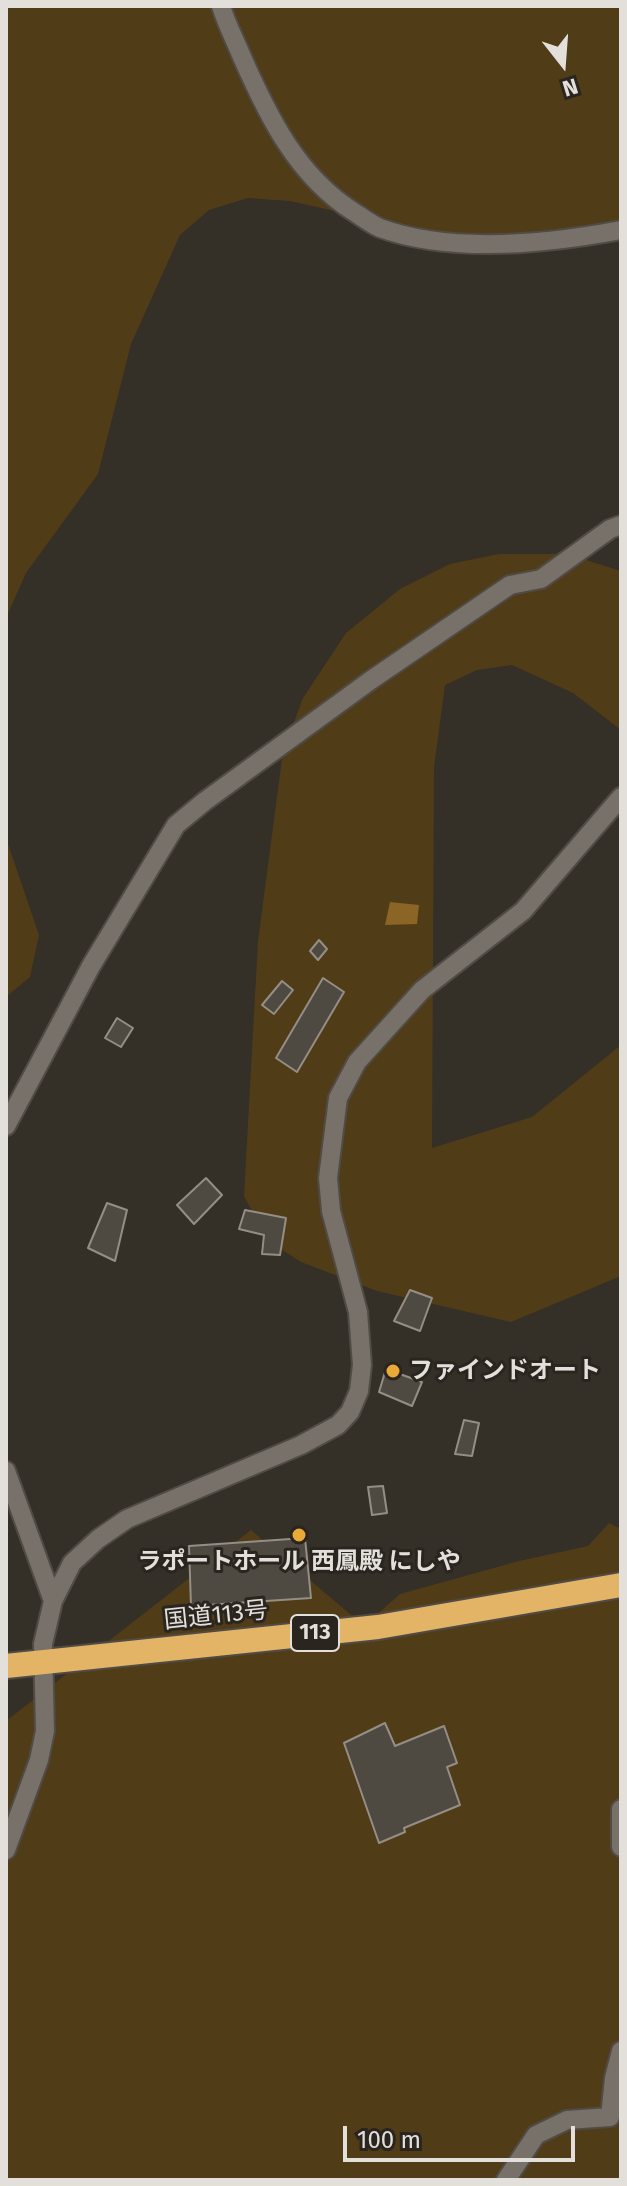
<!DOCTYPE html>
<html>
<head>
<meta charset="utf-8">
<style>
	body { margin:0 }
	#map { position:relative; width:627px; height:2186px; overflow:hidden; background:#342f27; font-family:"Fira Sans",sans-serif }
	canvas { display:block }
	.frame { position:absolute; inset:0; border:8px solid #e3dfdb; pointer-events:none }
	.north { position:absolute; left:523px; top:24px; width:80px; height:80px; -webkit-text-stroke:6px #2a251e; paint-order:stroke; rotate:163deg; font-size:22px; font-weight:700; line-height:32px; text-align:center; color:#e3dfdb }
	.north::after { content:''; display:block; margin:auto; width:28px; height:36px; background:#e3dfdb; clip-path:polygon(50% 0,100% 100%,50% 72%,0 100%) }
	.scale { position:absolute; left:343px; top:2126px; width:232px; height:36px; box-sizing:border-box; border:4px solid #e3dfdb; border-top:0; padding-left:10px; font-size:24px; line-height:28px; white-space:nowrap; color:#e3dfdb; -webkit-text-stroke:6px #2a251e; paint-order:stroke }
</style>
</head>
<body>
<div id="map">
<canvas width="627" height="2186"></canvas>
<div class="frame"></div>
<div class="north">N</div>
<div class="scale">100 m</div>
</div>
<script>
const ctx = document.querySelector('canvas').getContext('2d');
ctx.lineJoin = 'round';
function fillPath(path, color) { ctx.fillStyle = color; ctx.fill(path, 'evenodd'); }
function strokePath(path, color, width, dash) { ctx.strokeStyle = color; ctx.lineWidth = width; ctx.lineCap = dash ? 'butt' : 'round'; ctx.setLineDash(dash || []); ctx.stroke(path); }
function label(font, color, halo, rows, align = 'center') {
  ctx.font = font + ' "Fira Sans","Noto Sans JP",sans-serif'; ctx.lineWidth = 6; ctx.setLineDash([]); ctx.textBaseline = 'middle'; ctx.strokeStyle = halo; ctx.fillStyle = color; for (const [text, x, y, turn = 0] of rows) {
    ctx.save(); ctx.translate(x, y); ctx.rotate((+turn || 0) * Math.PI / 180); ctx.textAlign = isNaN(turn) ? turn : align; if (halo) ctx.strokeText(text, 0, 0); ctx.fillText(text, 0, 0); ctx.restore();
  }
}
fillPath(new Path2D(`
	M6 6H621V233L496 241 436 234 290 201 248 198 209 210 180 235 131 344 98 474 26 573 6 618Z
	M499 554H567L621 571V730L573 693 512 665 477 670 445 685 434 767 432 1148 532 1117 621 1045V1276L511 1322 377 1291 301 1262 268 1241 244 1196 258 941 283 751 303 698 346 633 400 589 450 564Z
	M6 838 39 935 30 977 6 997Z
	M609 1523 621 1529V2180H6V1721L251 1530 364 1626 400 1594 519 1561 588 1546Z`), '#513c18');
fillPath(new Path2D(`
	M390 902 419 905 417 924 385 925Z`), '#8a6525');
const building = new Path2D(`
	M319 940 327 949 318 960 310 951Z
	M323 978 344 992 297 1072 276 1058Z
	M282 981 293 990 274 1014 262 1005Z
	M117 1018 133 1028 121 1047 105 1038Z
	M206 1178 222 1195 194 1224 177 1205Z
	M107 1203 127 1210 115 1261 88 1248Z
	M245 1210 286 1218 280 1255 262 1254 264 1235 239 1229Z
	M410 1290 432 1298 420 1331 394 1321Z
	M386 1369 422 1382 412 1406 379 1392Z
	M464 1420 479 1423 472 1456 455 1454Z
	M383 1486 387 1513 372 1515 368 1487Z
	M305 1538 311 1598 191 1606 189 1546Z
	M385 1723 395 1746 444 1726 457 1763 447 1767 460 1805 404 1828 405 1832 379 1843 344 1743Z`);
fillPath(building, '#4e4941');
strokePath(building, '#948e85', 2);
const minor = new Path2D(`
	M221 6C226 23 235 40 242 57 268 116 297 176 354 212 362 217 371 224 380 228 452 254 547 244 621 230
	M6 1126 91 966 176 825 205 801 371 680 510 585 541 579 610 529 621 525
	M6 1471 53 1601
	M621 1809V1847
	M6 1850 39 1760 45 1731 43 1644 53 1601 72 1563 98 1539 127 1519 301 1445 338 1425 350 1412 359 1391 362 1365 358 1312 331 1211 328 1178 338 1098 357 1062 422 990 523 911 621 797
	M506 2180 536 2135 567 2120 610 2117 614 2078 621 2051`);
const highway = new Path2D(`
	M6 1666 378 1627 621 1585`);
strokePath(minor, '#504b45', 22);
strokePath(highway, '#504b45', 28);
strokePath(minor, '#777169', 18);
strokePath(highway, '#e4b466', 24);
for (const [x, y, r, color] of [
	[393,1371,8,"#e9aa38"],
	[299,1535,8,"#e9aa38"]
]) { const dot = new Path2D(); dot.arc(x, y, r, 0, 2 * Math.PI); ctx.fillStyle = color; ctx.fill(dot); strokePath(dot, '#2a251e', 3); }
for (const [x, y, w] of [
	[315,1633,48]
]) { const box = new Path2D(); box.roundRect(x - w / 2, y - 18, w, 36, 6); ctx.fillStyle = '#2a251e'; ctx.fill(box); strokePath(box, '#e3dfdb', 2); }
label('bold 22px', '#e3dfdb', null, [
	["113",315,1633]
]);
label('bold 24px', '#e3dfdb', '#2a251e', [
	["ファインドオート",409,1371],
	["ラポートホール 西鳳殿 にしや",299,1562,"center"]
], 'left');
label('24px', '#e3dfdb', '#2a251e', [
	["国道113号",216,1616,-6]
]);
</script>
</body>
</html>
